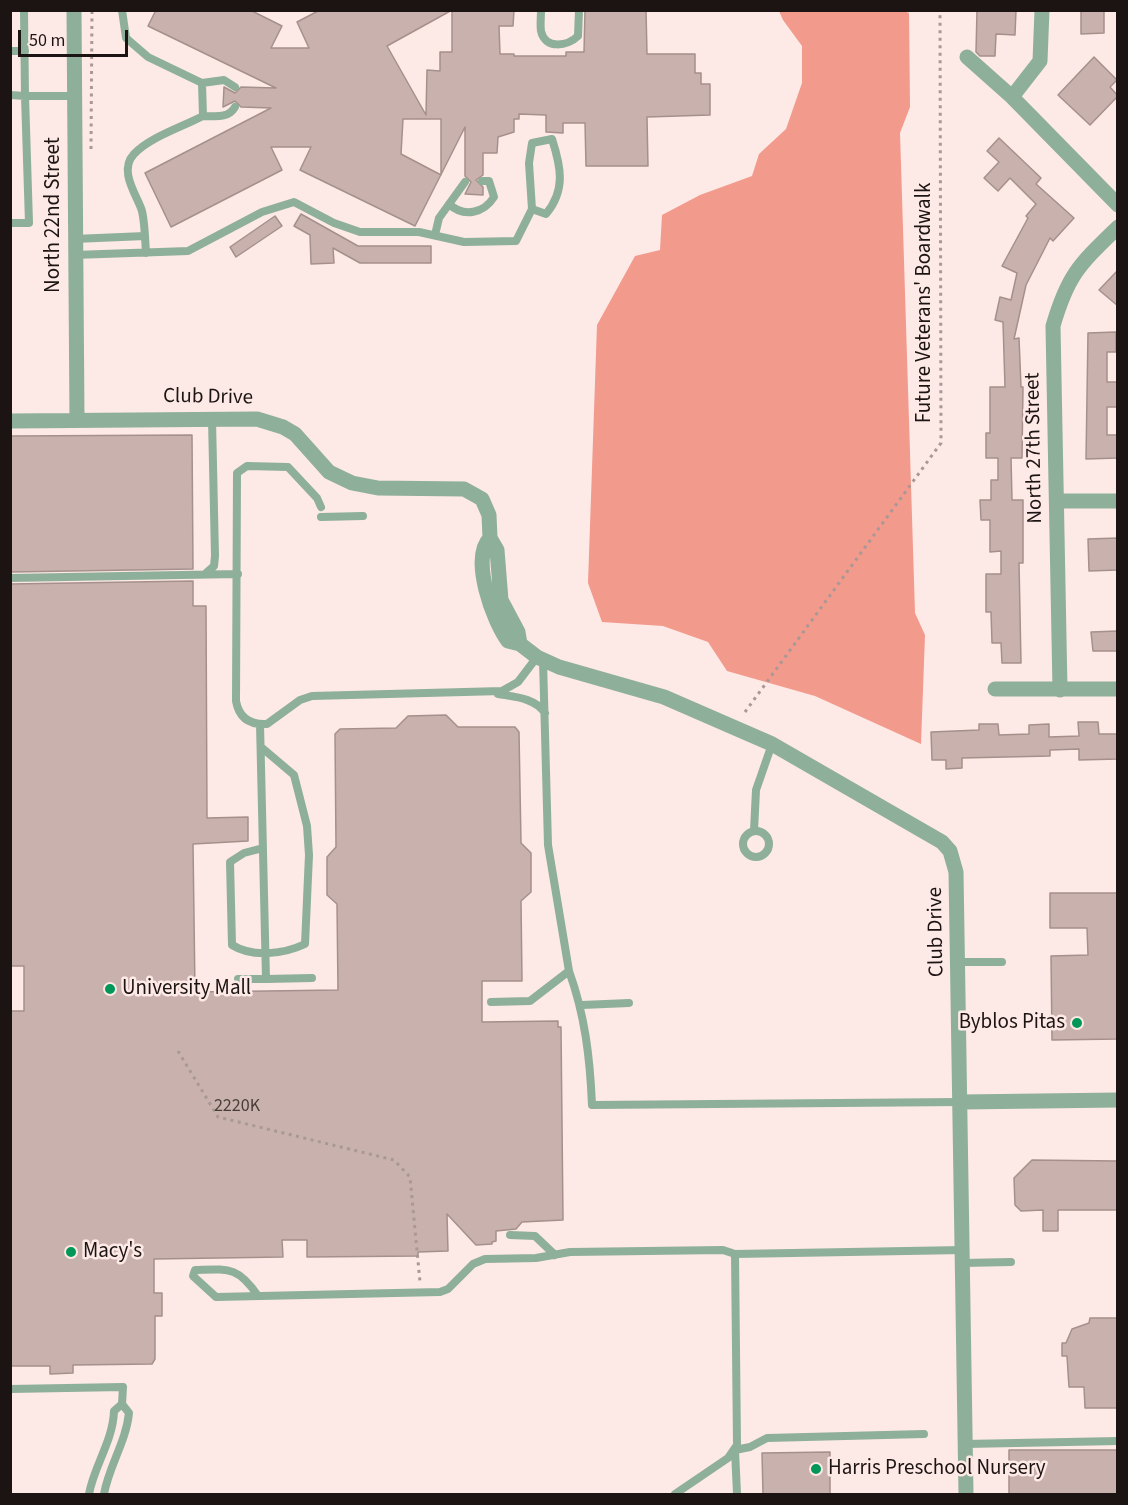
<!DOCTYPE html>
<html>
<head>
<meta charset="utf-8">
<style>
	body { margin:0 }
	#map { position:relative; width:1128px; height:1505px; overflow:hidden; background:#fde9e6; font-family:"Source Sans 3",sans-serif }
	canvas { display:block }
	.frame { position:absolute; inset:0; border:12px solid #1c1412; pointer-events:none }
	.scale { position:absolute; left:18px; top:30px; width:110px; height:27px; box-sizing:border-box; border:3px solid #1c1412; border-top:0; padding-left:8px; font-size:18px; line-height:21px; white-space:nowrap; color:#1c1412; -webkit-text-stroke:4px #fde9e6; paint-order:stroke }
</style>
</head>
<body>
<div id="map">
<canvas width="1128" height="1505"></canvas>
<div class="frame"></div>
<div class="scale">50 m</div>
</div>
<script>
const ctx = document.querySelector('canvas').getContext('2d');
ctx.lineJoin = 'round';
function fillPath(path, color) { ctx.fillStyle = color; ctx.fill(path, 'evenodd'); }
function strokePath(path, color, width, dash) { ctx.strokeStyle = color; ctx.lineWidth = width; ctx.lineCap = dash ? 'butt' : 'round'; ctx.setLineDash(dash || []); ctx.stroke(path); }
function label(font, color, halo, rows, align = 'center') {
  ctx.font = font + ' "Source Sans 3",sans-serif'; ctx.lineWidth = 5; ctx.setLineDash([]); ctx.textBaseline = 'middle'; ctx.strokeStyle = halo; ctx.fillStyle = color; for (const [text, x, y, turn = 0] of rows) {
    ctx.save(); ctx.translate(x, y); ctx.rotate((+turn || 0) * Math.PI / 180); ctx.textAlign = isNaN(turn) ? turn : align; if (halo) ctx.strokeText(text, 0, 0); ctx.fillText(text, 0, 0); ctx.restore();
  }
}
fillPath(new Path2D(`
	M904 11 909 13 910 107 900 133 915 613 925 635 921 744 815 696 727 671 708 642 663 626 602 622 588 583 597 325 635 256 660 250 662 215 700 195 752 176 759 154 786 129 802 83V46L783 20 779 11Z`), '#f29a8c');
const building = new Path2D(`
	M156 10H250L282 26 271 48H309L297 22 320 10H452L387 46 426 115 427 70 440 71V52H452V10H514L513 26H499L500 54H514V56H566V52H584L585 10H646L647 54H695V73H701V84H710V115L647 117 648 166H586L585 123H563V133L546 132V115L519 114V119H514V132L498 137 497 153H483V175L476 180 483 187V195L465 194 471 182 465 176V127L415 226 300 170 311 147H271L282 170 171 227 145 173 271 108 241 107 235 101 223 107 224 87 235 93 241 87 276 88 148 26ZM403 119H441V175L401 154Z
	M977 10H1016L1015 35 996 34 995 56H980L976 52Z
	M1081 10H1104V33L1081 34Z
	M1094 57 1117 80 1110 87 1118 96 1090 125 1058 95Z
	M999 138 1041 178 1036 184 1074 218 1053 241 1050 238 1026 285 1014 339 1019 338 1021 387H1023L1022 458H1011L1012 500H1023V563H1019L1021 663H1002L1001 643H992L991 612H986V574H1001V551L990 552V520H981L980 500H991V480H998V458H986V433H990V387H1005L1003 322 995 320 1000 297 1011 300 1017 273 1002 266 1028 218 1026 216 1036 204 1010 178 998 191 984 178 999 162 987 151Z
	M301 214 358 246H431V263H360L333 248 334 263 311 264 310 235 294 226Z
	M275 216 282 226 236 257 230 247Z
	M1118 270V306L1099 290Z
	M1116 332V352H1107V382H1118V407H1107V435H1118V458L1086 459 1088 333Z
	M192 435 193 569 10 572V436Z
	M1118 538V570L1089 571 1088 539Z
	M193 581V606H206L207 818 248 817V841L193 844 195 992 338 990 337 904 327 895V857L336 847 335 734 340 729 396 728 408 716 446 715 458 727H515L519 732 521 843 531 853V892L521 901 522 981H482V1022L558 1021V1027H561L563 1220 522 1222 516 1229 496 1231V1241L492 1242V1244L476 1245 447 1214 448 1251 418 1252V1256L307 1257V1240H282L283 1257 154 1259V1293H162V1316H155V1359L152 1364 73 1365V1373L50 1374V1366H10V1011H24V966H10V584Z
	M1118 631V651H1093L1091 632Z
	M1078 722H1098L1099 734H1118V759L1079 760V749L1050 750V756L962 758V768L946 769V760H932L931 732 979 730V724H998L999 735 1029 734V725L1049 724V737L1079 736Z
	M1050 893H1118V1039L1052 1040 1051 956 1088 955 1087 928H1050Z
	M1032 1160 1118 1161V1210H1058V1231H1043V1210L1021 1211 1015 1205 1014 1178Z
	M1090 1318H1118V1408H1085L1084 1387H1069L1067 1356H1062V1343H1066L1072 1329 1089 1323Z
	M1009 1450H1118V1494H1009Z
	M830 1452V1494H763L762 1453Z`);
fillPath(building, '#c9b2ae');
strokePath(building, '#a6908c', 1.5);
strokePath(new Path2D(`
	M91 149 92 10
	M745 712 941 443 940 10
	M178 1051 218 1117 394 1160 410 1177 420 1282`), '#a89896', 3, [3, 4.5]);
strokePath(new Path2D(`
	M24 10 25 96H76
	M122 10 126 38 148 57 202 83 203 116C182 127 150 137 134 154 118 171 137 195 142 211 145 224 145 240 146 253
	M541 10C541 17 540 25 541 31 545 50 568 46 578 36L579 10
	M10 51H25
	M202 83 224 80 235 87
	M10 95 25 96 29 223H10
	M203 116C215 116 228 119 235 107
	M449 204C464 218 484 213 494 197L489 181H482
	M435 235 439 218 465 182
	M74 239 145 236
	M74 255 188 251 262 212 294 202 334 223 360 232H419L464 242 516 241 532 209 529 163 532 143 552 139C561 167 566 190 546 214L532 209
	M321 507 317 498 288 467 247 466 237 473 236 701C239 718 250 725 267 724L300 700 312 696 502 691 518 682 537 657
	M321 517 363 516
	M205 574 214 566 215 556 212 419
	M10 578 238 574
	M498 694C515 697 535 698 545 713
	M260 724 266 979 312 978
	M261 747 294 775 307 826 309 855 305 944C284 954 253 958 232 945L230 862 244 853 263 848
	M743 844a13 13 0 1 1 26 0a13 13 0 1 1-26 0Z
	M754 831 756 790 772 744
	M959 962H1002
	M569 971C585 1015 590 1058 592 1105L960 1102
	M238 979H266
	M491 1002 530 1001 569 971 548 845 543 660
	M582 1005 629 1003
	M510 1235 535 1236 555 1255
	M963 1263 1011 1262
	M258 1296C238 1266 228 1269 195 1270L193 1276 216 1297 440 1292 448 1289 473 1264 485 1259 536 1258 570 1252 723 1250 735 1254
	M10 1389 123 1387 122 1404 129 1413C126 1442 109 1466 104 1494
	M965 1444 1118 1441
	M89 1494C94 1466 113 1441 114 1411L122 1404
	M675 1494 728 1458 737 1445 735 1254 963 1250
	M737 1494 735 1450 750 1447 767 1438 924 1434`), '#8eaf99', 8);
strokePath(new Path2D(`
	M74 10 77 420
	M967 57 1012 97 1118 205
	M1012 97 1040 61 1042 10
	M10 421 257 419 283 427 295 434 329 472 352 483 378 488 464 489 482 499 489 515 490 538 497 550 501 600 518 632 520 644
	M1057 501H1118
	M490 538C470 558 493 621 508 641L520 644 537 657 559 667 664 697 772 744 942 842 950 851 956 872 966 1494
	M995 689H1118
	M1060 690 1053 326C1068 274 1080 264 1118 227
	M961 1102 1118 1100`), '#8eaf99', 15);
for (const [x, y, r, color] of [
	[110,989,6,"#009759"],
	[1077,1023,6,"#009759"],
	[71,1252,6,"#009759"],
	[816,1469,6,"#009759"]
]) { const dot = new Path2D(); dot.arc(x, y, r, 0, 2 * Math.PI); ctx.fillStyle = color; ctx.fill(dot); strokePath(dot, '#fde9e6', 2); }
label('18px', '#473c39', null, [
	["2220K",237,1107]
]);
label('21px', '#1c1412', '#fde9e6', [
	["North 22nd Street",54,215,-90],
	["Future Veterans' Boardwalk",925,303,-90],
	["Club Drive",208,398,1],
	["North 27th Street",1035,448,-91],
	["Club Drive",937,932,-91]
]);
label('21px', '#1c1412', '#fde9e6', [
	["University Mall",122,989],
	["Byblos Pitas",1065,1023,"right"],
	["Macy's",83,1252],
	["Harris Preschool Nursery",828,1469]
], 'left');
</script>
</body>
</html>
